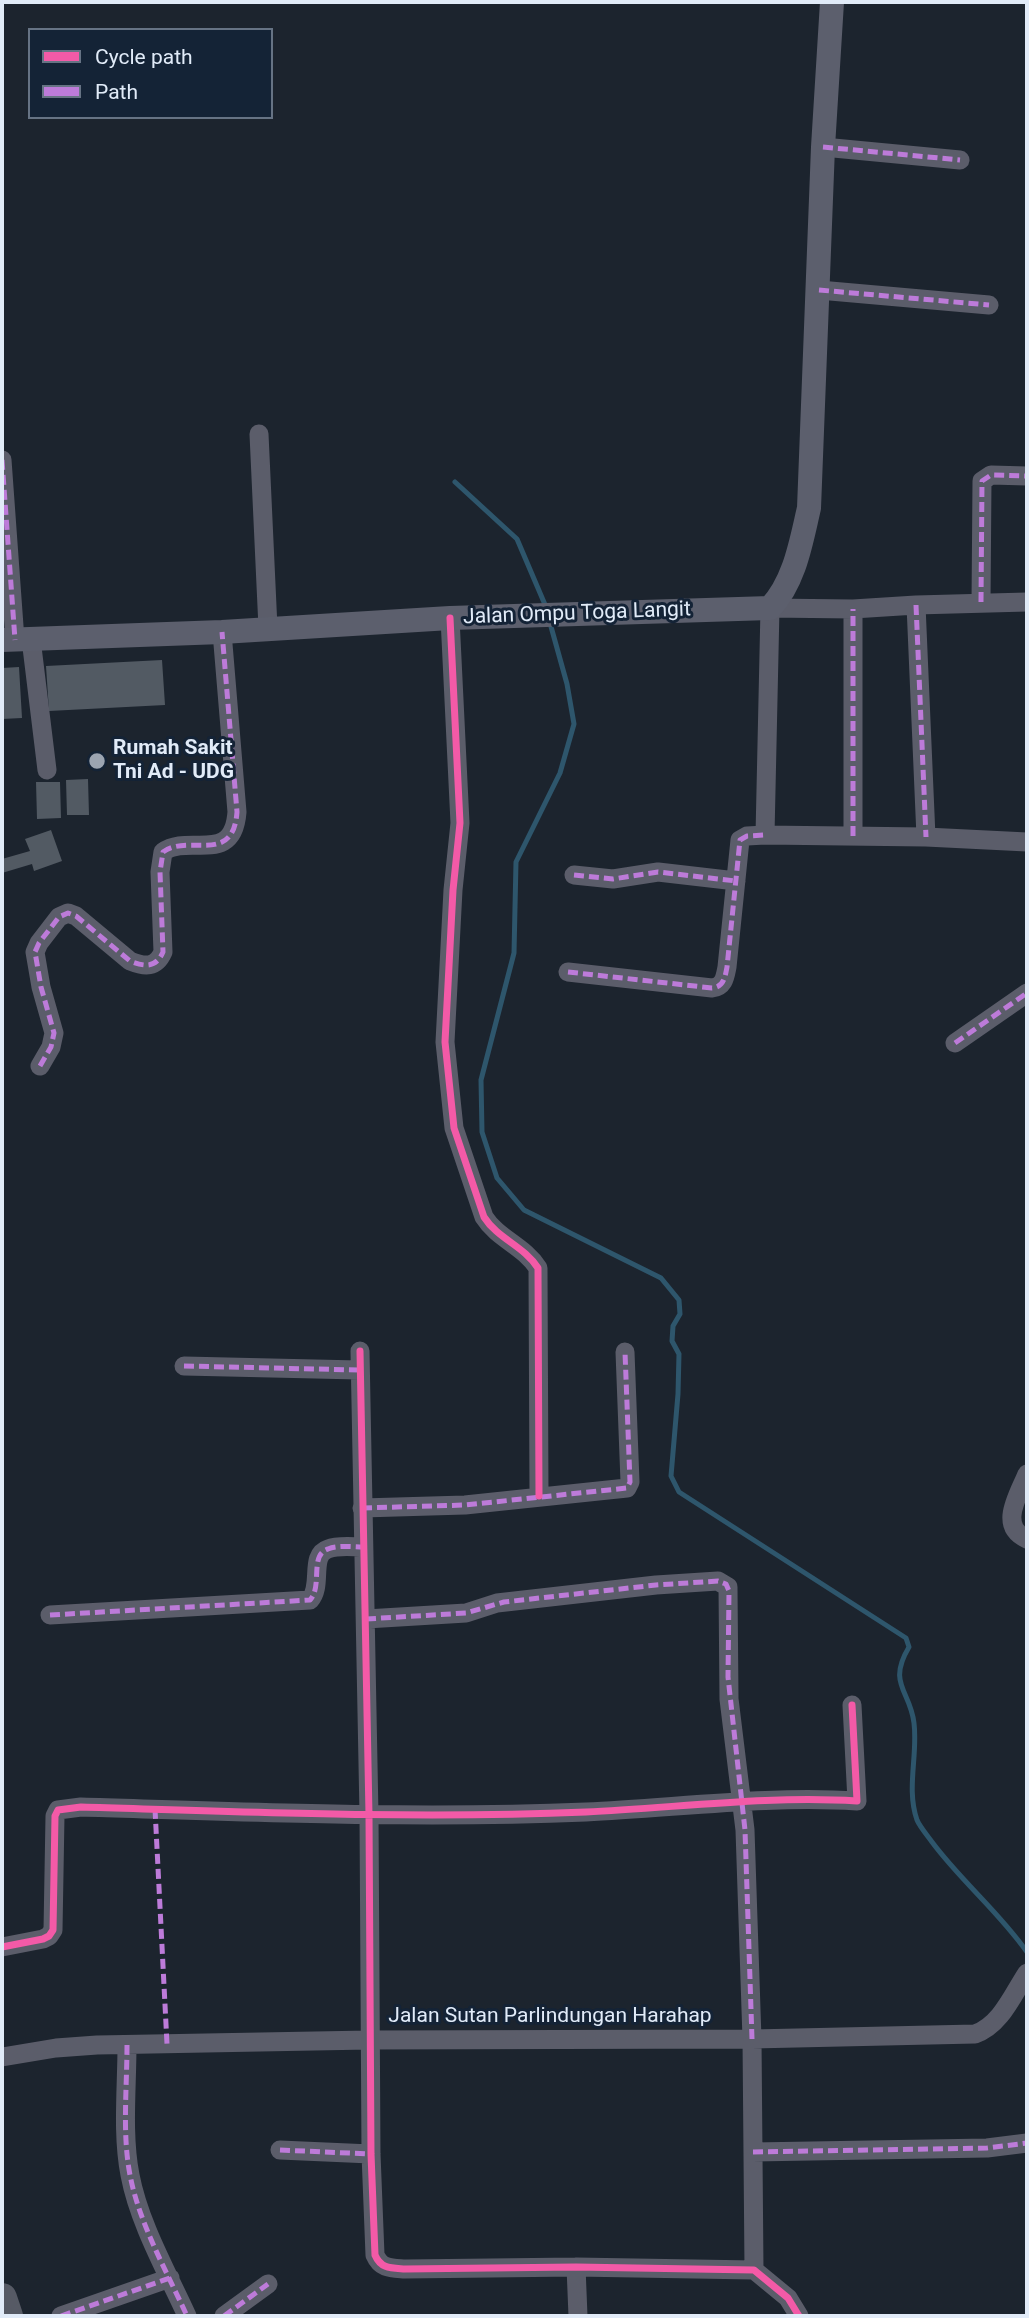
<!DOCTYPE html>
<html>
<head>
<meta charset="utf-8">
<style>
	body { margin:0 }
	#map { position:relative; width:1029px; height:2318px; overflow:hidden; background:#1c242e; font-family:Roboto,sans-serif }
	canvas { display:block }
	.frame { position:absolute; inset:0; border:4px solid #e1ebf8; pointer-events:none }
	.legend { position:absolute; left:28px; top:28px; width:245px; height:91px; box-sizing:border-box; background:#142336; border:2px solid #667384; margin:0; padding:9px 12px; list-style:none; font-size:21px; color:#e1ebf8 }
	.legend li { display:flex; align-items:center; gap:14px; height:35px }
	.legend b { width:35px; border:2px solid #667384 }
</style>
</head>
<body>
<div id="map">
<canvas width="1029" height="2318"></canvas>
<div class="frame"></div>
<ul class="legend">
<li><b style="height:9px;background:#f35aa7"></b>Cycle path</li>
<li><b style="height:9px;background:#bd7bd9"></b>Path</li>
</ul>
</div>
<script>
const ctx = document.querySelector('canvas').getContext('2d');
ctx.lineJoin = 'round';
function strokePath(path, color, width, dash) { ctx.strokeStyle = color; ctx.lineWidth = width; ctx.lineCap = dash ? 'butt' : 'round'; ctx.setLineDash(dash || []); ctx.stroke(path); }
function fillPath(path, color) { ctx.fillStyle = color; ctx.fill(path, 'evenodd'); }
function label(font, color, halo, rows, align = 'center') {
  ctx.font = font + ' Roboto,sans-serif'; ctx.lineWidth = 6; ctx.setLineDash([]); ctx.textBaseline = 'middle'; ctx.strokeStyle = halo; ctx.fillStyle = color; for (const [text, x, y, turn = 0] of rows) {
    ctx.save(); ctx.translate(x, y); ctx.rotate((+turn || 0) * Math.PI / 180); ctx.textAlign = isNaN(turn) ? turn : align; if (halo) ctx.strokeText(text, 0, 0); ctx.fillText(text, 0, 0); ctx.restore();
  }
}
strokePath(new Path2D(`
	M455 482 517 539 546 607
	M550 623 567 684 574 724 560 773 516 862 514 953 481 1080 482 1132 497 1178 524 1210 661 1278 679 1300 680 1314 673 1326 672 1341 679 1354 678 1394 671 1476 679 1492 906 1638 909 1647C887 1684 910 1690 914 1723 918 1755 906 1789 917 1820 920 1827 927 1835 932 1842 961 1881 999 1912 1027 1952`), '#2e566c', 5);
fillPath(new Path2D(`
	M162 660 165 705 49 711 46 666Z
	M19 667 22 718 2 719V668Z
	M88 779 89 815H67L66 780Z
	M36 782H60L61 818 37 819Z
	M51 830 62 861 34 871 32 864 2 873V859L30 851 25 839Z`), '#525a63');
strokePath(new Path2D(`
	M823 147 960 160
	M819 290 989 305
	M259 434 268 628
	M2 460 15 640
	M981 602 982 481 991 475 1027 476
	M1027 602 916 605 853 609 770 608 765 835 926 837 1027 842
	M916 605 926 837
	M450 618 460 823 453 890 445 1042 454 1128 484 1217C498 1239 524 1246 538 1268L539 1496
	M31 639 47 770
	M853 836V609
	M574 875 613 879 658 872 736 881
	M568 972 712 988C724 987 725 977 727 967L740 840 747 836 765 835
	M955 1043 1027 993
	M40 1066 51 1047 54 1033 41 987 35 952 39 943 59 917 68 913 76 916 130 961C145 967 156 968 163 952L160 872 163 852C189 833 233 866 237 812L222 632
	M360 1351 369 1815 371 2154 375 2255C381 2269 391 2268 405 2269L576 2267 754 2270 788 2298 799 2316
	M184 1366 359 1370
	M1027 1474C1018 1496 998 1526 1027 1539
	M362 1508 465 1505 627 1488 630 1482 625 1352
	M50 1615 310 1600C323 1586 309 1555 328 1549 338 1545 352 1547 363 1547
	M366 1619 466 1613 497 1603 656 1585 718 1581 728 1587 729 1699 745 1830 752 2039 754 2270
	M2 1947 43 1939 49 1936 53 1930 55 1816 58 1810 81 1807C249 1812 418 1819 586 1812 675 1808 769 1795 857 1801L852 1705
	M127 2045C127 2088 122 2134 130 2175 139 2223 167 2272 187 2316
	M2 2057 56 2048 97 2045 369 2040 752 2039 975 2034C1001 2025 1013 1994 1027 1973
	M280 2150 371 2154
	M753 2152 987 2148 1027 2143
	M576 2267 578 2316
	M61 2316 170 2278
	M224 2316 268 2284`), '#5b5d6a', 19);
strokePath(new Path2D(`
	M2 640 222 632 450 618 770 608C795 581 801 542 809 508L823 147 832 2`), '#5c5f6d', 24);
strokePath(new Path2D(`
	M2 2298 8 2316`), '#565a65', 30);
strokePath(new Path2D(`
	M823 147 960 160
	M819 290 989 305
	M2 460 15 640
	M981 602 982 481 991 475 1027 476
	M916 605 926 837
	M853 836V609
	M574 875 613 879 658 872 736 881
	M568 972 712 988C724 987 725 977 727 967L740 840 747 836 765 835
	M955 1043 1027 993
	M40 1066 51 1047 54 1033 41 987 35 952 39 943 59 917 68 913 76 916 130 961C145 967 156 968 163 952L160 872 163 852C189 833 233 866 237 812L222 632
	M184 1366 359 1370
	M362 1508 465 1505 627 1488 630 1482 625 1352
	M50 1615 310 1600C323 1586 309 1555 328 1549 338 1545 352 1547 363 1547
	M366 1619 466 1613 504 1602 656 1585 718 1581 726 1584 729 1591 728 1677 745 1830 752 2039
	M155 1809 167 2044
	M127 2045C127 2088 122 2134 130 2175 139 2223 167 2272 187 2316
	M280 2150 371 2154
	M753 2152 987 2148 1027 2143
	M61 2316 170 2278
	M224 2316 268 2284`), '#bd7bd9', 5, [10, 5]);
strokePath(new Path2D(`
	M450 618 460 823 453 890 445 1042 454 1128 484 1217C498 1239 524 1246 538 1268L539 1496
	M360 1351 369 1815 371 2154 375 2255C381 2269 391 2268 405 2269L576 2267 754 2270 788 2298 799 2316
	M2 1947 43 1939 49 1936 53 1930 55 1816 58 1810 81 1807C249 1812 418 1819 586 1812 675 1808 769 1795 857 1801L852 1705`), '#f35aa7', 7);
for (const [x, y, r, color] of [
	[97,761,9,"#9ca5b1"]
]) { const dot = new Path2D(); dot.arc(x, y, r, 0, 2 * Math.PI); ctx.fillStyle = color; ctx.fill(dot); strokePath(dot, '#142336', 2.5); }
label('21px', '#e1ebf8', '#142336', [
	["Jalan Ompu Toga Langit",577,614,-2],
	["Jalan Sutan Parlindungan Harahap",550,2017]
]);
label('bold 21px', '#e1ebf8', '#142336', [
	["Rumah Sakit",113,749],
	["Tni Ad - UDG",113,773]
], 'left');
</script>
</body>
</html>
